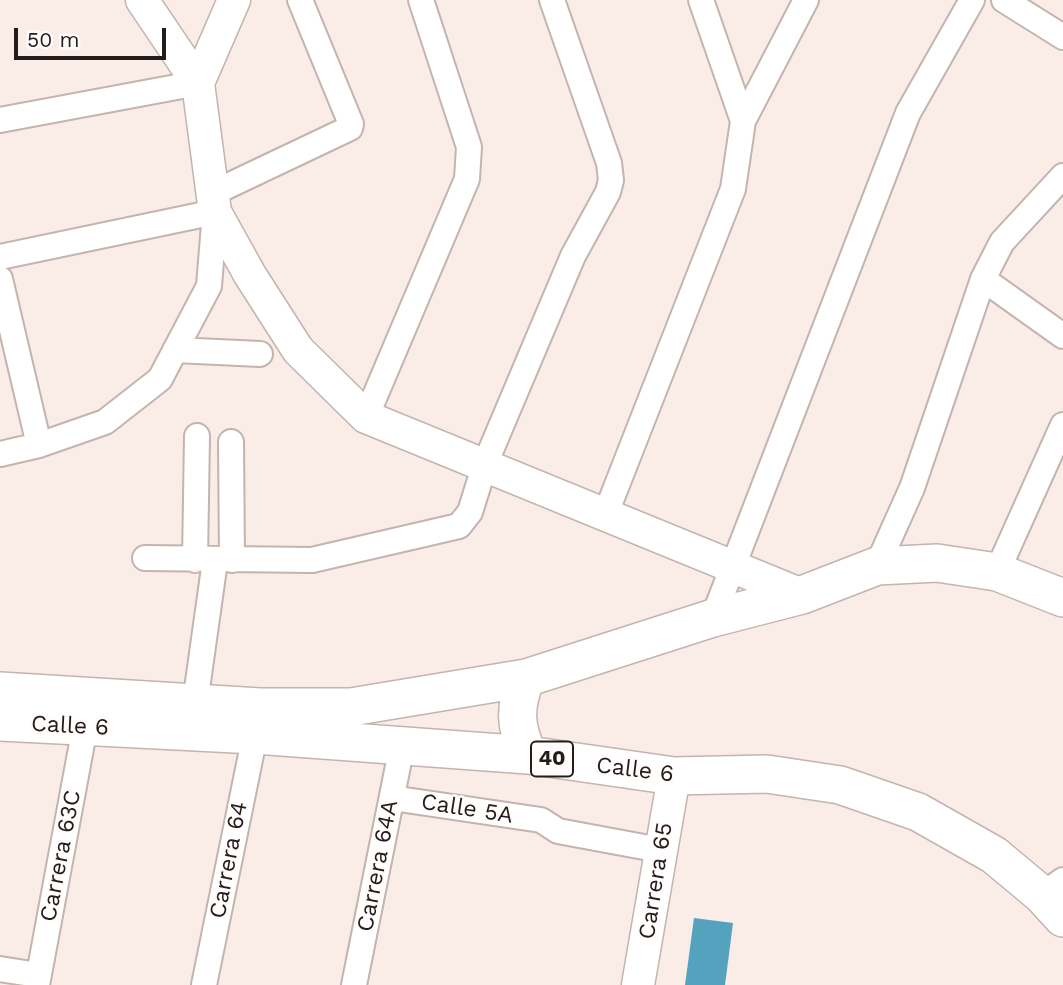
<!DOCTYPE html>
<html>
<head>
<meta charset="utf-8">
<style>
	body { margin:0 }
	#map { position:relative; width:1063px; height:985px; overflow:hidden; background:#faece6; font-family:"Work Sans",sans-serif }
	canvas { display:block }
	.scale { position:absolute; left:14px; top:28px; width:152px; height:32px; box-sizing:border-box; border:4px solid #221d1b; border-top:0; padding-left:9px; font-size:21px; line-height:24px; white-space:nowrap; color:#221d1b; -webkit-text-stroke:5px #fffcfb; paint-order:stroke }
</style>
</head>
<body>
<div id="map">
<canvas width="1063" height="985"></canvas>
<div class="scale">50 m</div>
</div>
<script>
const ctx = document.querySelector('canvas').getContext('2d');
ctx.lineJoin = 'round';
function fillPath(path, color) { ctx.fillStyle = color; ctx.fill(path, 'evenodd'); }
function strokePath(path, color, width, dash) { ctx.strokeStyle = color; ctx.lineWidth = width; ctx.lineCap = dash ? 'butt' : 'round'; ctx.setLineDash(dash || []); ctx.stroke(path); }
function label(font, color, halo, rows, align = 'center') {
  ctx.font = font + ' "Work Sans",sans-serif'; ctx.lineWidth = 5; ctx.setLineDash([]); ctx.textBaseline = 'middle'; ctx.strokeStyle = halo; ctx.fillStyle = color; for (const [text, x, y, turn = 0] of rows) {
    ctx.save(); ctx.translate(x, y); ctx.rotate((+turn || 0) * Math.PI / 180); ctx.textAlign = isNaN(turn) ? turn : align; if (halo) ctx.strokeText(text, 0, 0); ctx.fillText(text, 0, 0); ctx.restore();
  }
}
fillPath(new Path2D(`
	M694 918 733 923 725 985H685Z`), '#54a2be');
const minor = new Path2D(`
	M701 0 743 121
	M1004 0 1063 37
	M0 120 198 83
	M211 194 350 128 351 124 300 0
	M0 257 215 212 209 286 160 379 105 422 39 445 0 454
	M0 279 39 445
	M983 279 1063 336
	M175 350 260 354
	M366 417 467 179 469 147 421 0
	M231 442 232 560
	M606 513 733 189 743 121 806 0
	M145 558 312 560 459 526 470 512 485 464 573 256 608 192 611 180 609 163 552 0
	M195 560 197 436
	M877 566 912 488 983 279 1002 242 1063 176
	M997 572 1063 425
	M713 618 908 113 972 0
	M195 703 215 561
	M392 798 541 820 558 831 660 850
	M1042 895 1063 880
	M0 969 38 975
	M37 985 85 727
	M204 985 255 735
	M354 985 402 746`);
const major = new Path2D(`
	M142 0 198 83 215 212 250 275 298 350 366 417 802 595
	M198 83 234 0
	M638 985 674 776`);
const highway = new Path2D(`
	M526 678C514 708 515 726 528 755
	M0 691 260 707H351L526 678 713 618 802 595 877 566 937 563 997 572 1063 598
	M0 722 255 735 528 755 674 776 767 774 840 785 918 812 994 855 1042 895 1063 918`);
strokePath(minor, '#c3b4af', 28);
strokePath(major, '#c3b4af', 35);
strokePath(highway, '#c3b4af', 40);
strokePath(minor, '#fff', 24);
strokePath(major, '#fff', 32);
strokePath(highway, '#fff', 37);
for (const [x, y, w] of [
	[552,759,42]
]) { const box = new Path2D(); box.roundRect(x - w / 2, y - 17.5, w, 35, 5); ctx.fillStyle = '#fffcfb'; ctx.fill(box); strokePath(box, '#221d1b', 2); }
label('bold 21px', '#221d1b', null, [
	["40",552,759]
]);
label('23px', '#221d1b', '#fffcfb', [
	["Calle 6",70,726,3],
	["Calle 6",635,770,7],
	["Calle 5A",467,809,9],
	["Carrera 63C",61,856,-79],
	["Carrera 64",229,860,-79],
	["Carrera 64A",378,866,-79],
	["Carrera 65",656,881,-81]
]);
</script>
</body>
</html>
